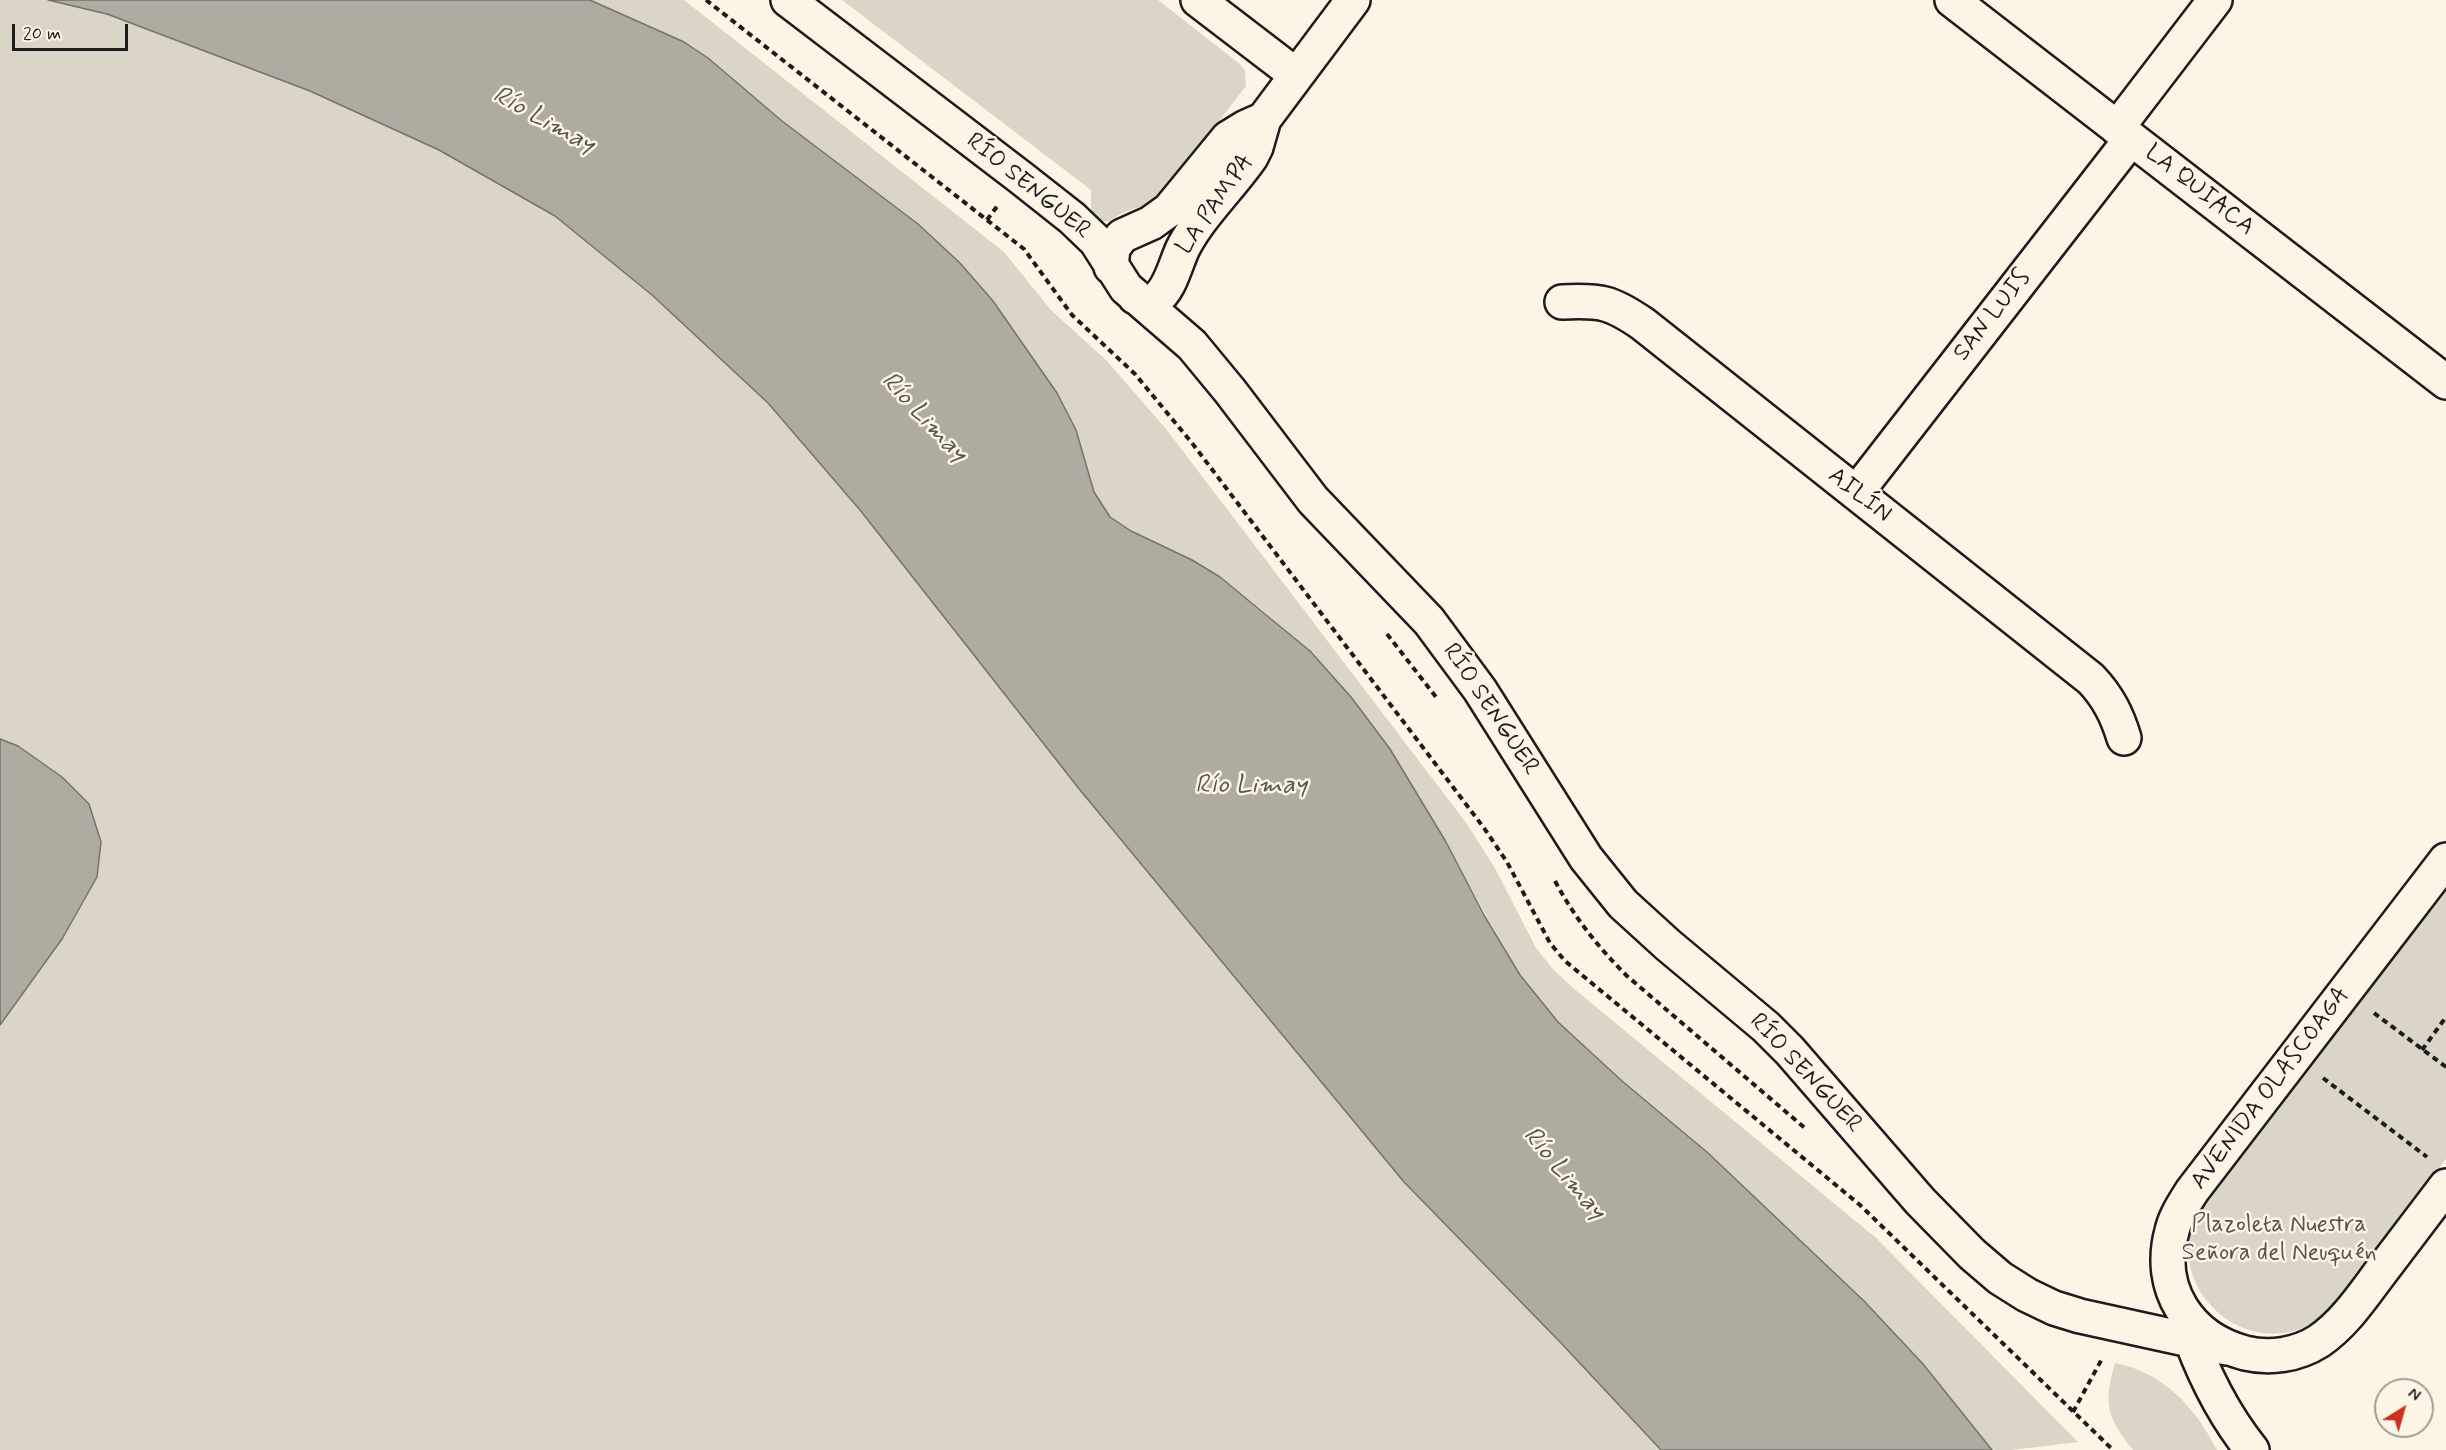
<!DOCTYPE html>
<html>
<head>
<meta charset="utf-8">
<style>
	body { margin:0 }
	#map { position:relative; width:2446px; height:1450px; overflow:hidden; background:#fcf5e5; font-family:Mynerve,sans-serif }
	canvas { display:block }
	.north { position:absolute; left:2374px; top:1378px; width:60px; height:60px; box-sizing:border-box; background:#fcf5e5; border:2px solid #a29e95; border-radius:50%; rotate:37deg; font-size:16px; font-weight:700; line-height:24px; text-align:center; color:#1c1c1c }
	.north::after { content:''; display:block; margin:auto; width:21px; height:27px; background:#c8321e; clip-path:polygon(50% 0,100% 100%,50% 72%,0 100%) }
	.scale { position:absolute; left:12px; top:24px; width:116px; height:27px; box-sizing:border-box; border:3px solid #1c1c1c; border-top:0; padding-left:8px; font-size:18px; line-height:21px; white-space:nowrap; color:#1c1c1c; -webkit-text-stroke:4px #fcf5e5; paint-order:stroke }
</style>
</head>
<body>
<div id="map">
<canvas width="2446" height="1450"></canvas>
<div class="north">N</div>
<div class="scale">20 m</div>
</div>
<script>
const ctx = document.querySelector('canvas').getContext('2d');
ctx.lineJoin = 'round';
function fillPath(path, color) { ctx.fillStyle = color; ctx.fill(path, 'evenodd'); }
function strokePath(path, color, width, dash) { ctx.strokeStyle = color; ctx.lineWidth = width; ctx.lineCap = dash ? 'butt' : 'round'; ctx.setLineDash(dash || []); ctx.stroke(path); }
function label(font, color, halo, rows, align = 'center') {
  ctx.font = font + ' Mynerve,sans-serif'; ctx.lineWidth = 5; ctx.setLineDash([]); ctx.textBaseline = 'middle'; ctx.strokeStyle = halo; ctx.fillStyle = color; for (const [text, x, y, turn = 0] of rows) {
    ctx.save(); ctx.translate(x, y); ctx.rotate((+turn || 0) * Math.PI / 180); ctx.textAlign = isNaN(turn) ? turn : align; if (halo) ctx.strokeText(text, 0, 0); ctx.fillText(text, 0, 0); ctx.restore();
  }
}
fillPath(new Path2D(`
	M0 0H48L107 14 310 91 439 150 555 216 652 295 768 403 860 510 1080 790 1404 1182 1561 1343 1661 1450H0V1025L62 939 89 804C63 777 35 753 0 739Z
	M590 0H684L1004 252 1051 310 1106 360 1166 429 1467 824 1496 870 1536 948 1552 968 1573 988 1875 1237 2078 1442 2012 1450H1992L1923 1364 1864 1301 1708 1154 1622 1081 1558 1022 1520 975 1416 791 1310 651 1262 610 1220 577 1192 560 1131 531 1110 517 1094 492 1076 430 1057 393 993 301 960 263 918 224 782 121 708 58 684 42Z
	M842 0H1158L1240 64 1245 71 1246 86 1161 196 1145 205 1124 212 1107 222 1091 217V190Z
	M2446 892V1159L2338 1302C2323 1317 2306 1330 2284 1333 2231 1340 2184 1293 2188 1241 2190 1224 2199 1210 2207 1195Z
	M2115 1363C2163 1372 2196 1408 2217 1450H2133C2107 1417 2103 1404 2115 1363Z`), '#dbd5c8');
const water = new Path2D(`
	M48 0H590L684 42 708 58 782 121 918 224 960 263 993 301 1057 393 1076 430 1094 492 1110 517 1131 531 1192 560 1220 577 1310 651 1351 697 1390 749 1446 842 1484 915 1520 975 1558 1022 1622 1081 1708 1153 1864 1301 1923 1364 1992 1450H1661L1561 1343 1404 1182 1080 790 860 510 768 403 652 295 555 216 439 150 310 91 107 14Z
	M0 739 18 746 62 777 89 804 101 842 97 877 62 939 0 1025Z`);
fillPath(water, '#b0aba1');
strokePath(water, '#75726c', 1.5);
const street = new Path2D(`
	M1198 0 1296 75
	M1952 0 2446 382
	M2117 128 2215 0
	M1562 302C1601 300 1611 302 1643 324L2091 679C2108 697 2117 715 2124 738
	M1856 493 2131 139`);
const secondary = new Path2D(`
	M788 0 1020 177 1072 218 1096 241 1126 288 1192 345 1230 391 1313 500 1429 621 1480 690 1586 858 1623 904 1668 945 1766 1027 1790 1051 1920 1201 1972 1254 2000 1278 2027 1295 2054 1308 2080 1316 2226 1348
	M1111 267 1113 248 1122 236 1151 223 1169 210 1228 138 1246 127 1264 119
	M1135 297C1142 301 1149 304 1156 299 1171 289 1176 261 1184 246 1202 213 1230 187 1251 157L1256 147 1264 119 1353 0
	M2446 860 2192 1191C2184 1204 2175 1217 2172 1231 2156 1289 2189 1338 2245 1353 2270 1359 2297 1355 2319 1341 2344 1324 2362 1297 2380 1273 2402 1244 2424 1215 2446 1186
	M2186 1325C2201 1369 2223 1414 2252 1450`);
strokePath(street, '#1c1c1c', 38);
strokePath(secondary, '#1c1c1c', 38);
strokePath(new Path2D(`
	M706 0 1024 249 1072 315 1135 374 1192 443 1484 828 1507 862 1550 943 1565 961 1860 1205 2113 1450
	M987 220 998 205
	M1387 634 1436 697
	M1555 881C1574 917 1598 947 1627 976L1806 1129
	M2374 1013 2446 1067
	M2422 1050 2446 1017
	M2323 1078 2427 1157
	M2073 1412 2103 1357`), '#1c1c1c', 4, [6, 4.5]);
strokePath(street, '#fcf5e5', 33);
strokePath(secondary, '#fcf5e5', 33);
label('24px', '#1c1c1c', '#fcf5e5', [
	["RÍO SENGUER",1028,187,39],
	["LA QUIACA",2199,191,38],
	["LA PAMPA",1216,205,-55],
	["SAN LUIS",1993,316,-52],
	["AILÍN",1859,496,38],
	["RÍO SENGUER",1490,710,56],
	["RÍO SENGUER",1805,1074,47],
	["AVENIDA OLASCOAGA",2271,1089,-53]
]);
label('24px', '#555450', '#fcf5e5', [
	["Plazoleta Nuestra",2279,1226],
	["Señora del Neuquén",2279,1254]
]);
label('italic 26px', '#575551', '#fcf5e5', [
	["Río Limay",543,121,29],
	["Río Limay",923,418,47],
	["Río Limay",1251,787],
	["Río Limay",1563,1174,50]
]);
</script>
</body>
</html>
